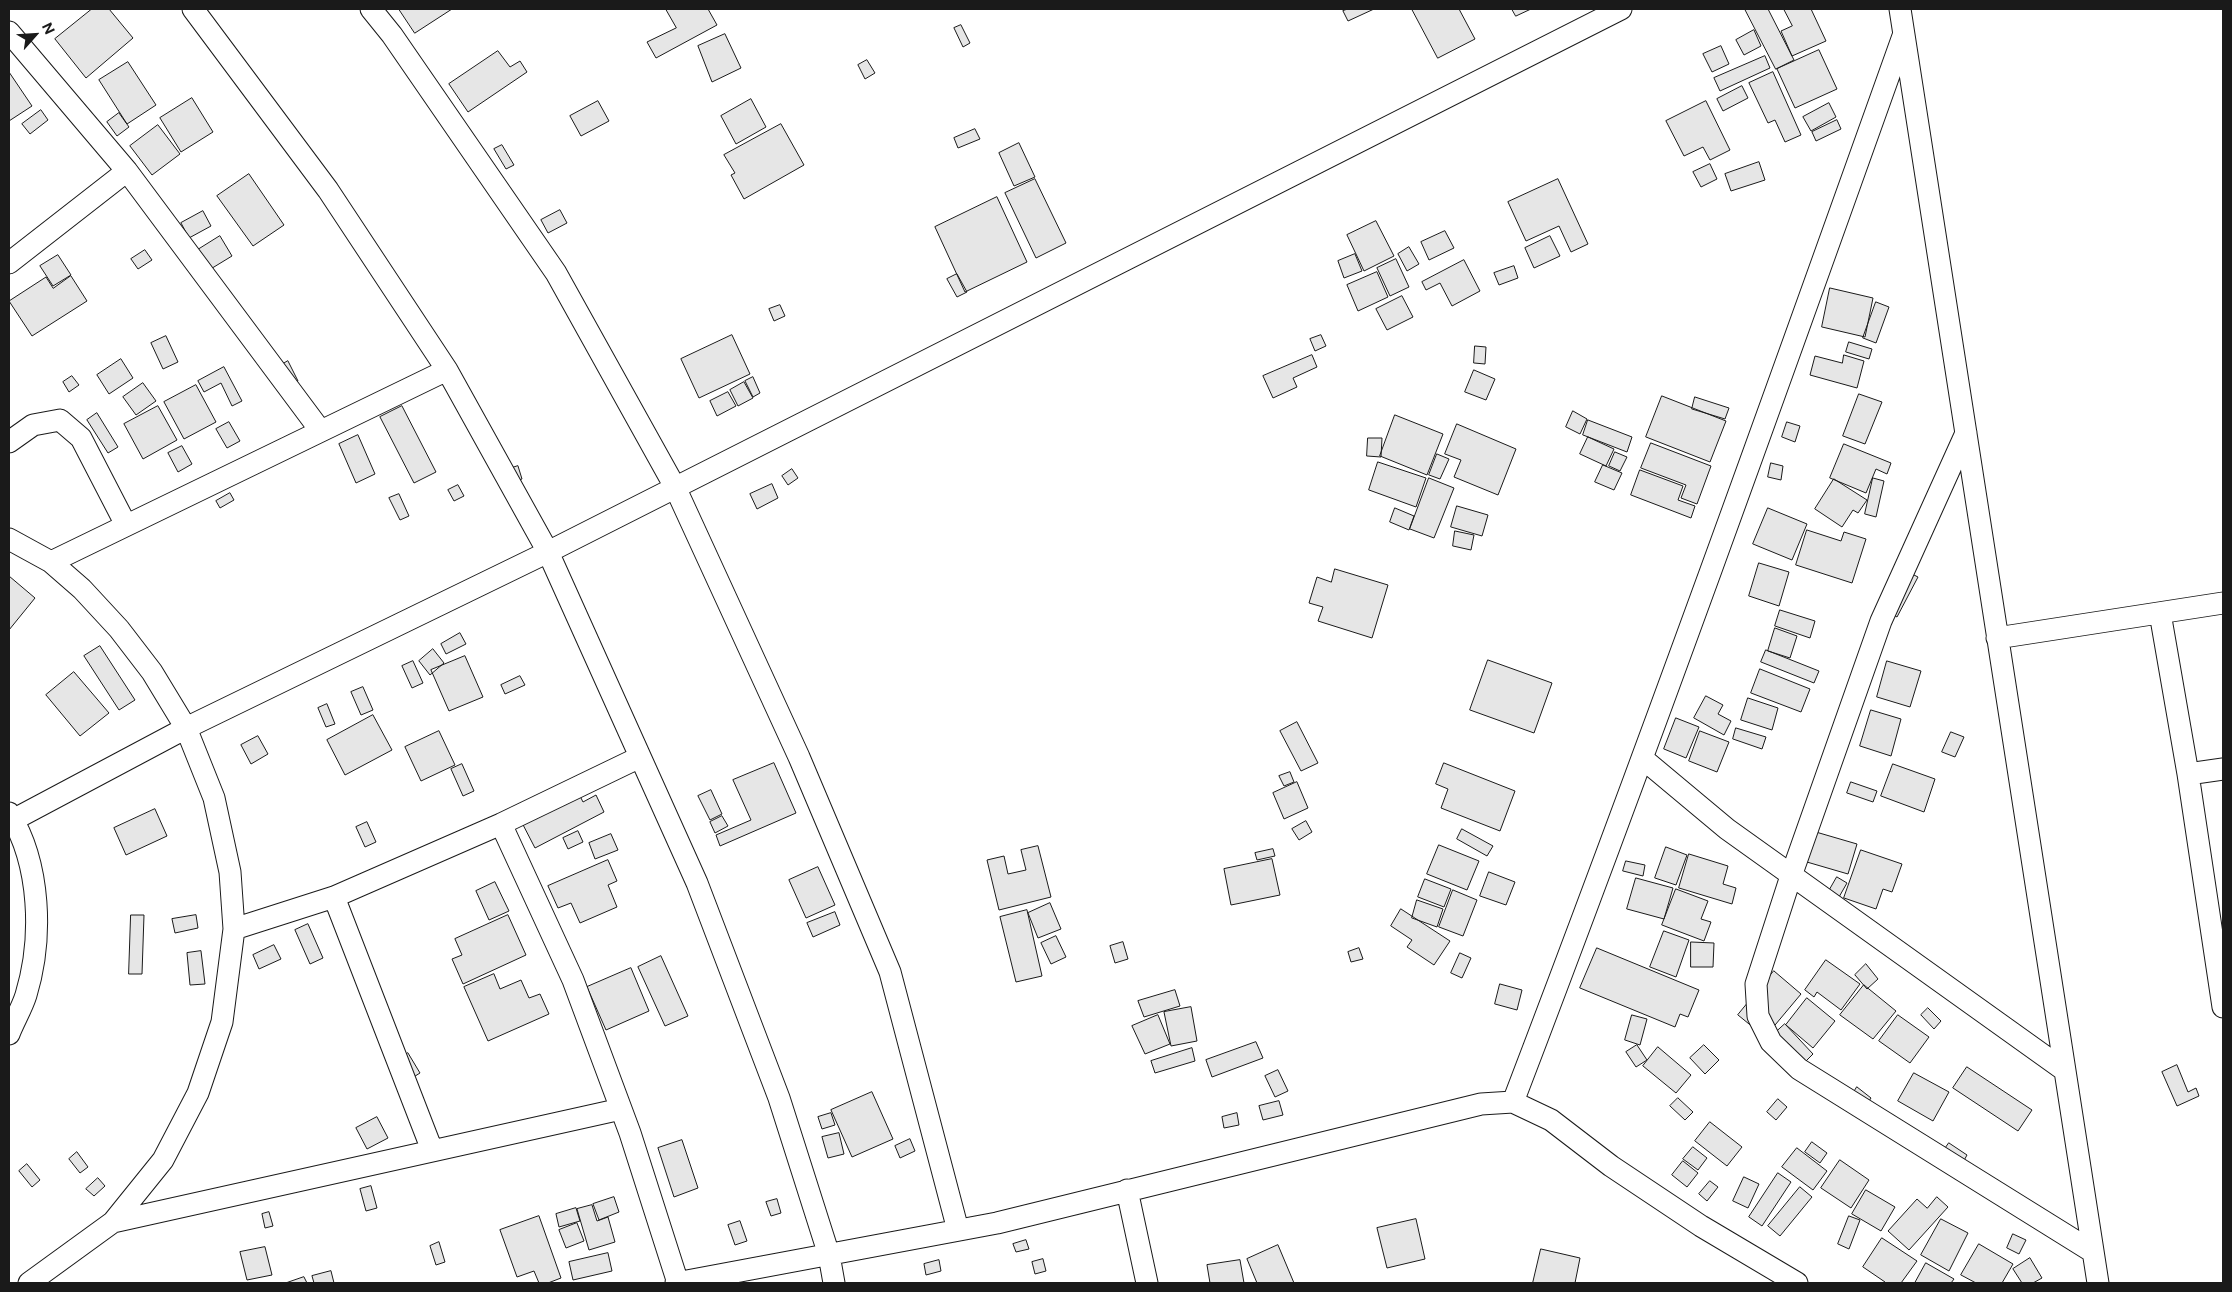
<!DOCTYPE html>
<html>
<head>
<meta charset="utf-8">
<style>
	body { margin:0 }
	#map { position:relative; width:2232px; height:1292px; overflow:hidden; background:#fff; font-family:"Public Sans",sans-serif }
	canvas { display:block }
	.frame { position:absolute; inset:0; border:10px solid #1a1a1a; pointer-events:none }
	.north { position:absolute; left:10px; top:10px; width:50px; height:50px; -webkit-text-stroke:4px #fff; paint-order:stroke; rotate:64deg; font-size:14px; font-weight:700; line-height:20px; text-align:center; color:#1a1a1a }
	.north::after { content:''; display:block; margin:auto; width:18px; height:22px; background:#1a1a1a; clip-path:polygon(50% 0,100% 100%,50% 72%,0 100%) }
</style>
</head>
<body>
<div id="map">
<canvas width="2232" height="1292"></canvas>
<div class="frame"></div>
<div class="north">N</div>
</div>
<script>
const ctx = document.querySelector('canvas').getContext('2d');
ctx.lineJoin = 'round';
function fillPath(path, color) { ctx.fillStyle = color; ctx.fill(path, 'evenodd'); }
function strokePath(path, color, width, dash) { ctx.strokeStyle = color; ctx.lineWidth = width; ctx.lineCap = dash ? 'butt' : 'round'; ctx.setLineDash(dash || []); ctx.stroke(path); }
const building = new Path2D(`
	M92 9H109L133 38 86 78 55 39Z
	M399 9H452L415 33Z
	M666 9H708L717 25 656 58 647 42 676 28Z
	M1348 9H1374L1348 21 1343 11Z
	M1412 9H1459L1475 39 1438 58Z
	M1512 9H1531L1516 16Z
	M1745 9H1768L1794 60 1776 69Z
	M1784 9H1811L1826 41 1792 56 1781 31 1792 26Z
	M961 25 970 43 963 47 954 28Z
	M1754 30 1761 46 1744 55 1736 40Z
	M725 34 741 68 712 82 698 46Z
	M1721 46 1729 64 1712 72 1703 54Z
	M1819 50 1837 89 1795 108 1777 69Z
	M498 51 510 67 520 61 527 72 468 112 449 84Z
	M1765 56 1770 68 1720 91 1714 78Z
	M867 60 875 73 865 79 858 65Z
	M128 62 156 105 127 124 99 80Z
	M9 72 32 106 9 121Z
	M1773 72 1801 135 1785 142 1775 120 1768 123 1749 83Z
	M1742 86 1748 98 1723 111 1717 99Z
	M192 98 213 132 181 152 160 118Z
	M751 99 766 127 736 144 721 116Z
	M598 101 609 121 581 136 570 116Z
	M1706 101 1730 150 1710 160 1703 147 1684 156 1666 121Z
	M1829 103 1836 117 1811 131 1803 117Z
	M41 110 48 120 30 134 22 124Z
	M119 113 129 127 117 136 107 122Z
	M1837 120 1841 129 1816 141 1812 132Z
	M781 124 804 165 744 199 731 175 735 173 724 155Z
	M158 125 180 154 152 175 130 146Z
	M975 129 980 139 958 148 954 138Z
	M1019 143 1035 177 1014 186 999 153Z
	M502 145 514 165 506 169 494 149Z
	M1759 162 1765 180 1731 191 1725 174Z
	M1710 164 1717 179 1701 187 1693 172Z
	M249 174 284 225 253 246 217 196Z
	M1035 179 1066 243 1036 258 1005 193Z
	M1558 179 1588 244 1571 252 1559 226 1526 241 1508 202Z
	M997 197 1027 262 965 292 935 227Z
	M560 210 567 223 548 233 541 220Z
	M203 211 211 226 189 238 181 223Z
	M1376 221 1394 256 1364 271 1347 235Z
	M1445 231 1454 248 1429 260 1421 242Z
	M220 236 232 256 209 270 196 251Z
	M1550 236 1560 256 1534 268 1525 248Z
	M1409 247 1419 264 1407 271 1398 254Z
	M145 250 152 260 138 269 131 259Z
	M1355 254 1362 271 1344 278 1338 261Z
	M58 255 71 275 53 286 40 266Z
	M1396 259 1409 287 1390 296 1377 268Z
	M1464 260 1480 291 1452 306 1440 283 1426 290 1422 282Z
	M1514 266 1518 278 1499 285 1494 273Z
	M1377 272 1388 297 1358 311 1347 285Z
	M957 274 967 292 957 297 947 279Z
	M71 276 87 301 32 336 9 301 46 277 53 288Z
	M1830 288 1873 298 1865 337 1822 327Z
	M1402 296 1413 317 1387 330 1376 309Z
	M1876 302 1889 307 1876 343 1863 338Z
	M780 305 785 316 774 321 769 309Z
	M732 335 750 374 699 398 681 359Z
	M1321 335 1326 346 1315 351 1310 339Z
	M166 336 178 362 163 369 151 343Z
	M1849 342 1872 349 1869 359 1846 352Z
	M1475 346 1486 347 1485 364 1474 363Z
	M1312 355 1317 367 1293 378 1297 387 1273 398 1263 376Z
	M1844 355 1864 361 1857 388 1810 375 1815 356 1842 363Z
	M121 359 133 378 109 394 97 375Z
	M288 361 298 381 289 386 278 367Z
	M224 367 242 401 232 406 221 383 204 392 198 381Z
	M1474 370 1495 379 1486 400 1465 392Z
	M72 376 79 385 69 392 63 382Z
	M753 377 760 393 753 397 745 381Z
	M744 382 753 398 738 406 730 390Z
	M143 383 156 401 136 415 123 397Z
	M196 385 216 422 184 439 164 402Z
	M728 392 736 406 717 416 710 401Z
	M1859 394 1882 402 1865 444 1843 436Z
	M1662 396 1726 421 1710 462 1646 437Z
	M1695 397 1729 408 1725 419 1692 409Z
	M158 406 177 440 143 459 124 424Z
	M402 406 436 472 414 483 380 417Z
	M1573 411 1587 419 1580 434 1566 427Z
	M97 413 118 447 108 453 87 420Z
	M1395 415 1443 434 1427 475 1380 456Z
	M1588 420 1632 437 1627 452 1583 435Z
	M229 422 240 441 227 448 216 429Z
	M1787 422 1800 426 1795 442 1782 437Z
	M1457 424 1516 449 1498 495 1454 477 1461 460 1445 454Z
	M358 435 375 474 356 483 339 444Z
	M1588 437 1614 449 1606 466 1580 454Z
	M1368 438H1382L1381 457 1367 456Z
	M1651 443 1711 466 1697 504 1681 498 1686 485 1641 468Z
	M1844 444 1891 463 1887 474 1876 469 1866 493 1830 478Z
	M182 446 192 464 178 472 168 453Z
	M1615 452 1627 457 1620 471 1609 466Z
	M1437 454 1449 459 1440 479 1429 475Z
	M1378 462 1426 478 1416 507 1369 490Z
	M1771 463 1783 466 1781 480 1768 477Z
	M1603 465 1622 473 1614 490 1595 482Z
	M518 466 522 479 510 483 506 470Z
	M792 469 798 478 788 485 782 476Z
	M1640 470 1683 486 1678 500 1695 506 1691 518 1631 495Z
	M1429 478 1454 488 1434 538 1410 529Z
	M1873 478 1884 481 1876 517 1865 514Z
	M1834 479 1867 500 1858 513 1853 510 1842 527 1815 509Z
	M772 484 778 498 757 509 750 494Z
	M458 485 464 496 454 501 448 490Z
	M230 493 234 500 220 508 216 501Z
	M399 494 409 516 400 520 389 498Z
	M1457 506 1488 515 1482 536 1451 527Z
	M1395 508 1414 516 1409 530 1390 522Z
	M1768 508 1807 524 1792 560 1753 544Z
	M1807 530 1841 541 1844 532 1866 539 1852 583 1796 565Z
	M1455 531 1474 535 1471 550 1453 546Z
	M1759 563 1789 572 1779 606 1749 596Z
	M1335 569 1388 585 1372 638 1318 621 1323 607 1309 603 1317 577 1331 582Z
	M1904 570 1918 577 1897 617 1883 609Z
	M9 576 35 598 9 630Z
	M1780 610 1815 621 1810 638 1775 626Z
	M1775 628 1797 636 1790 658 1768 651Z
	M460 633 466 644 446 654 441 644Z
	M100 646 135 700 119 710 84 656Z
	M433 649 444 663 430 675 419 661Z
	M1766 650 1819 671 1814 683 1761 662Z
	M465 656 483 697 449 711 431 670Z
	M1488 660 1552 683 1534 733 1470 710Z
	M413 661 423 683 412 688 402 666Z
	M1887 661 1921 671 1910 707 1877 697Z
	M1760 669 1810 689 1801 712 1751 693Z
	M74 672 109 713 80 736 46 695Z
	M520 676 525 685 505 694 501 685Z
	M363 687 373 710 361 715 351 692Z
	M1706 696 1723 705 1718 714 1731 721 1724 735 1694 718Z
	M1748 698 1778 708 1772 730 1741 720Z
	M327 704 335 724 326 727 318 708Z
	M1871 710 1901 719 1891 756 1860 746Z
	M373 715 392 750 345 775 327 740Z
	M1676 718 1699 727 1686 758 1664 749Z
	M1297 722 1318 763 1301 771 1280 731Z
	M1736 728 1766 737 1762 749 1733 739Z
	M439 731 455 765 421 781 405 747Z
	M1700 731 1729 742 1717 772 1689 761Z
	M1951 732 1964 737 1955 757 1942 752Z
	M258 736 268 754 251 764 241 745Z
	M774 763 796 813 720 846 716 835 751 820 733 780Z
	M1444 763 1515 791 1500 831 1441 808 1448 789 1436 784Z
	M462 764 474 791 463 796 451 769Z
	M1893 764 1935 779 1924 812 1881 796Z
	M1290 772 1294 782 1284 786 1279 776Z
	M1297 782 1308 808 1284 819 1273 793Z
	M1851 782 1877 791 1873 802 1847 793Z
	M576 788 583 802 596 795 604 812 535 848 519 817Z
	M711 790 722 814 710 820 698 796Z
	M155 809 167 836 126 855 114 828Z
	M722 816 728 826 715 833 710 822Z
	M1306 821 1312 832 1299 840 1292 829Z
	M367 822 376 842 365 847 356 827Z
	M1462 829 1493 846 1487 856 1457 839Z
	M1809 830 1857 844 1848 874 1800 860Z
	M578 831 583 842 568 849 563 838Z
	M611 834 618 850 595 859 589 843Z
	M1439 845 1479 861 1467 890 1427 874Z
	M1038 846 1051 897 999 910 987 860 1004 856 1008 874 1026 870 1021 850Z
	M1666 847 1687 855 1676 885 1655 878Z
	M1273 849 1275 856 1257 860 1255 853Z
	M1861 850 1902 864 1892 892 1883 889 1876 909 1844 898Z
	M1689 854 1728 866 1723 884 1736 888 1732 904 1679 888Z
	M1272 859 1280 895 1231 905 1224 869Z
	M608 860 617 881 608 885 617 907 580 923 571 903 558 908 548 886Z
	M1626 861 1645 865 1643 876 1623 871Z
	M818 867 835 905 806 918 789 880Z
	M1489 872 1515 882 1506 905 1480 896Z
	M1837 877 1847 883 1839 897 1829 891Z
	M1636 878 1673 888 1664 919 1627 909Z
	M1425 879 1451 889 1444 907 1418 897Z
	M495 882 509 911 489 920 476 891Z
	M1676 889 1708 901 1701 919 1711 922 1704 941 1662 925Z
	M1453 890 1477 900 1463 936 1439 927Z
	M1417 900 1443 909 1437 927 1412 918Z
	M1050 903 1061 929 1038 938 1028 913Z
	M1401 909 1450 941 1434 965 1407 947 1412 940 1391 926Z
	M1027 910 1042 976 1016 982 1000 917Z
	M835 912 840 925 813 937 807 923Z
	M131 915H144L142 974H129Z
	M196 915 198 928 175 933 172 919Z
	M508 915 526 955 463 984 452 959 462 955 455 939Z
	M308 924 323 958 310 964 295 930Z
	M1664 931 1689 940 1676 977 1650 967Z
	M1056 936 1066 957 1051 964 1041 943Z
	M1123 942 1128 959 1115 963 1110 946Z
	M1691 942 1714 943 1713 967H1691Z
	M274 945 281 959 259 969 253 955Z
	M1359 948 1363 959 1351 962 1348 952Z
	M1597 948 1699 990 1688 1017 1680 1014 1675 1027 1580 988Z
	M201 951 205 984 190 985 187 953Z
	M1460 953 1471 958 1462 978 1451 973Z
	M661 956 688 1016 665 1026 638 967Z
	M1826 960 1860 984 1841 1010 1817 992 1814 997 1805 990Z
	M1866 964 1878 979 1867 989 1855 975Z
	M631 968 649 1011 606 1030 587 987Z
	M1774 971 1801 994 1765 1037 1738 1015Z
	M494 974 500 989 521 980 529 998 540 994 549 1014 488 1041 464 987Z
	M1500 984 1522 990 1517 1010 1495 1004Z
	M1864 985 1896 1011 1873 1039 1840 1015Z
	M1175 990 1180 1006 1144 1017 1138 1001Z
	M1807 998 1835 1021 1813 1048 1786 1025Z
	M1191 1007 1197 1041 1171 1046 1164 1012Z
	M1928 1008 1941 1021 1934 1029 1921 1015Z
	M1158 1015 1170 1044 1145 1054 1132 1026Z
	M1632 1015 1647 1019 1640 1045 1625 1040Z
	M1898 1015 1929 1037 1910 1063 1879 1041Z
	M1785 1024 1813 1054 1802 1065 1774 1034Z
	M1256 1042 1263 1058 1212 1077 1206 1060Z
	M1637 1045 1647 1060 1636 1067 1626 1052Z
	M1704 1045 1719 1060 1705 1074 1690 1058Z
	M1658 1047 1691 1075 1676 1093 1643 1066Z
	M1192 1048 1195 1061 1155 1073 1151 1061Z
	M408 1053 420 1073 404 1083 392 1063Z
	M2177 1065 2188 1092 2196 1088 2199 1096 2177 1106 2162 1072Z
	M1967 1067 2032 1110 2018 1131 1953 1088Z
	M1278 1070 1288 1091 1275 1097 1265 1076Z
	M1914 1073 1949 1092 1933 1121 1898 1101Z
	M1857 1087 1871 1098 1865 1107 1851 1097Z
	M872 1092 893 1139 852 1157 831 1110Z
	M1678 1098 1693 1112 1685 1120 1670 1106Z
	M1778 1099 1787 1107 1776 1120 1767 1112Z
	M1279 1101 1283 1115 1263 1120 1259 1106Z
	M831 1113 835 1125 822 1129 818 1117Z
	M1237 1113 1239 1125 1224 1128 1222 1117Z
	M377 1117 388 1138 367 1149 356 1128Z
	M1710 1122 1742 1147 1727 1166 1695 1141Z
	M839 1133 844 1154 828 1158 822 1137Z
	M910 1139 915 1151 900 1158 895 1146Z
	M682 1140 698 1188 674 1197 658 1148Z
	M1812 1142 1827 1153 1820 1163 1805 1152Z
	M1949 1143 1967 1155 1961 1166 1942 1153Z
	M1693 1147 1707 1158 1698 1170 1683 1159Z
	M1797 1148 1827 1171 1813 1190 1782 1167Z
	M77 1152 88 1167 80 1173 69 1159Z
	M1840 1160 1869 1180 1851 1208 1821 1188Z
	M1683 1161 1698 1173 1687 1187 1672 1175Z
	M27 1164 40 1180 32 1187 19 1171Z
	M1778 1173 1791 1182 1762 1226 1749 1217Z
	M1744 1177 1759 1184 1748 1208 1733 1201Z
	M98 1178 105 1186 94 1196 86 1189Z
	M1710 1181 1718 1187 1707 1201 1699 1194Z
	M371 1186 377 1208 366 1211 360 1189Z
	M1800 1187 1812 1197 1780 1236 1768 1226Z
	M1866 1190 1895 1207 1881 1231 1852 1214Z
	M614 1197 619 1212 599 1220 593 1204Z
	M1937 1197 1948 1207 1909 1250 1888 1231 1917 1199 1927 1208Z
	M777 1199 781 1213 771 1216 766 1202Z
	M592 1205 597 1221 608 1217 615 1242 589 1250 577 1209Z
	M576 1208 580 1221 559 1227 556 1214Z
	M269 1212 273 1226 265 1228 262 1214Z
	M539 1216 561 1278 548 1283H539L534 1271 517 1277 500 1230Z
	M1849 1216 1860 1220 1849 1249 1838 1244Z
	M1416 1219 1425 1259 1387 1268 1377 1228Z
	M1941 1219 1968 1233 1949 1271 1921 1255Z
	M740 1221 747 1241 735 1245 728 1225Z
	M577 1223 584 1241 566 1248 559 1230Z
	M2013 1234 2026 1240 2019 1254 2007 1248Z
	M1882 1238 1917 1261 1901 1283H1884L1885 1282 1863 1267Z
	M1026 1240 1029 1249 1016 1252 1013 1244Z
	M439 1242 445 1262 436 1265 430 1246Z
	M1979 1244 2013 1264 2002 1283H1976L1961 1275Z
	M1278 1245 1294 1283H1257L1247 1259Z
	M265 1247 272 1275 247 1280 240 1252Z
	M1541 1249 1580 1258 1575 1283H1533Z
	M608 1253 612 1271 573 1280 569 1262Z
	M2030 1258 2042 1278 2033 1283H2022L2013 1269Z
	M1043 1259 1046 1271 1035 1274 1032 1262Z
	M939 1260 941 1271 926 1275 924 1264Z
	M1240 1260 1244 1283H1210L1207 1265Z
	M1926 1263 1954 1279 1951 1283H1915Z
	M331 1271 334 1283H314L312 1276Z
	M304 1277 307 1283H286Z`);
fillPath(building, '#e6e6e6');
strokePath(building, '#1a1a1a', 1);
const minor = new Path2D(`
	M193 9 328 190 447 370 548 552 697 883 779 1098 829 1255 834 1283
	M371 9 392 35 556 273 675 487 799 757 890 972 958 1230
	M1900 9 2098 1283
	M9 32 127 171 320 430
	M9 263 127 171
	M1966 433 1881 621 1791 876 1756 984 1758 1016 1771 1042 1799 1069 2093 1252
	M9 442 33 425 60 420 81 438 126 525
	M9 539 51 562 82 589 119 629 152 672 186 728 214 798 230 872 234 929 222 1022 198 1093 163 1160 113 1222 29 1283
	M51 562 447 370
	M2160 613 2188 774 2223 1007
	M1997 638 2223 603
	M1642 758 1727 829 2064 1070
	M2188 774 2223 769
	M9 813C41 864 43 939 26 995 22 1008 14 1021 9 1034
	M13 820 186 728 548 552 1621 9
	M501 824 573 980 630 1133 678 1283
	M334 897 432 1150
	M234 929 334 897 501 824 640 757
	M1513 1102C1648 749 1776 392 1903 36
	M1127 1190 1147 1283
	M113 1222 621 1109
	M676 1283 997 1223 1481 1104 1513 1102 1551 1120 1611 1166 1701 1226 1797 1283`);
strokePath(minor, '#1a1a1a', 23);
strokePath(minor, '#fff', 21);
</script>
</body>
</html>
